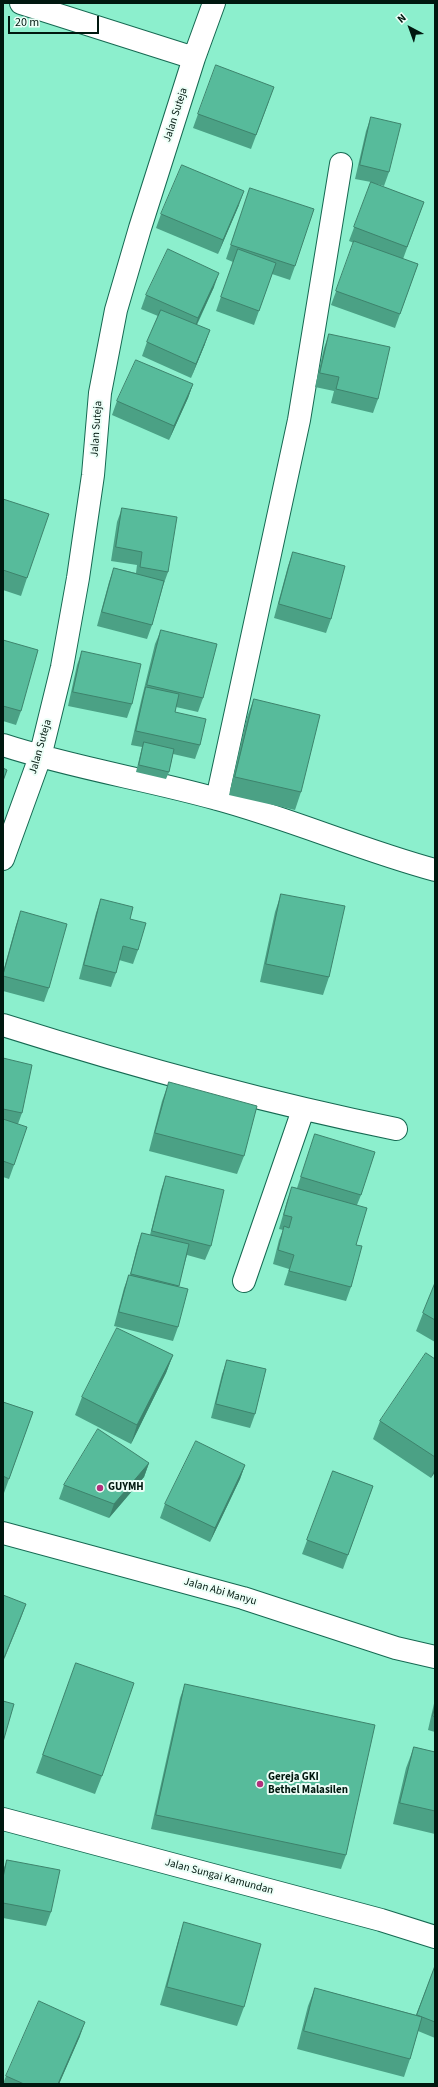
<!DOCTYPE html>
<html>
<head>
<meta charset="utf-8">
<style>
	body { margin:0 }
	#map { position:relative; width:438px; height:2087px; overflow:hidden; background:#8cefcd; font-family:"Source Sans 3",sans-serif }
	canvas { display:block }
	.frame { position:absolute; inset:0; border:4px solid #00180f; pointer-events:none }
	.north { position:absolute; left:390px; top:8px; width:40px; height:40px; -webkit-text-stroke:3px #ecfef7; paint-order:stroke; rotate:319deg; font-size:11px; font-weight:700; line-height:16px; text-align:center; color:#00180f }
	.north::after { content:''; display:block; margin:auto; width:14px; height:18px; background:#00180f; clip-path:polygon(50% 0,100% 100%,50% 72%,0 100%) }
	.scale { position:absolute; left:8px; top:16px; width:91px; height:18px; box-sizing:border-box; border:2px solid #00180f; border-top:0; padding-left:5px; font-size:12px; line-height:14px; white-space:nowrap; color:#00180f; -webkit-text-stroke:3px #ecfef7; paint-order:stroke }
</style>
</head>
<body>
<div id="map">
<canvas width="438" height="2087"></canvas>
<div class="frame"></div>
<div class="north">N</div>
<div class="scale">20 m</div>
</div>
<script>
const ctx = document.querySelector('canvas').getContext('2d');
ctx.lineJoin = 'round';
function strokePath(path, color, width, dash) { ctx.strokeStyle = color; ctx.lineWidth = width; ctx.lineCap = dash ? 'butt' : 'round'; ctx.setLineDash(dash || []); ctx.stroke(path); }
function fillPath(path, color) { ctx.fillStyle = color; ctx.fill(path, 'evenodd'); }
function label(font, color, halo, rows, align = 'center') {
  ctx.font = font + ' "Source Sans 3",sans-serif'; ctx.lineWidth = 4; ctx.setLineDash([]); ctx.textBaseline = 'middle'; ctx.strokeStyle = halo; ctx.fillStyle = color; for (const [text, x, y, turn = 0] of rows) {
    ctx.save(); ctx.translate(x, y); ctx.rotate((+turn || 0) * Math.PI / 180); ctx.textAlign = isNaN(turn) ? turn : align; if (halo) ctx.strokeText(text, 0, 0); ctx.fillText(text, 0, 0); ctx.restore();
  }
}
const street = new Path2D(`
	M21 3 194 58
	M3 745C73 768 146 779 217 799 291 819 361 850 435 870
	M217 799 299 420 341 164
	M3 859 40 757 62 667 78 578 93 475 100 393 116 310 140 228 194 58 214 3
	M3 1025C133 1066 263 1102 396 1129
	M244 1281 303 1110
	M3 1533 243 1598 396 1648 435 1657`);
const secondary = new Path2D(`
	M3 1819 381 1920 435 1937`);
strokePath(street, '#166952', 24);
strokePath(secondary, '#166952', 24);
strokePath(street, '#fff', 22);
strokePath(secondary, '#fff', 22);
fillPath(new Path2D(`
	M269 101 251 149 193 128 198 114Z
	M371 117 389 172 384 186 373 183 424 202 403 259 418 264 395 328 331 305 354 243 349 241 371 182 355 179 366 131Z
	M250 188 295 266 290 280 272 274 254 325 216 311 233 262 226 259Z
	M239 205 218 254 156 228 161 214Z
	M214 287 197 325 205 344 191 378 142 356 147 342 158 316 141 309 146 295Z
	M329 334 378 399 373 413 331 403 334 391 315 387 324 348Z
	M193 384 188 398 169 440 112 415 117 401Z
	M3 499 27 578 21 596 3 590Z
	M122 508 168 572 163 586 152 625 147 639 97 626 109 582 114 568 136 573 137 565 111 561 117 522Z
	M293 552 331 619 326 633 274 618 288 566Z
	M161 630 203 698 198 712 176 707 175 712 200 745 195 759 173 754 169 772 166 779 136 772 142 747 131 745 141 701 155 644Z
	M3 640 21 711 16 725 3 721Z
	M82 651 132 704 127 718 68 706 77 665Z
	M254 699 301 792 295 810 229 795 247 717Z
	M281 894 329 977 323 995 260 982 275 912Z
	M101 899 130 919 138 950 133 964 119 960 116 973 111 987 79 979 96 913Z
	M21 911 49 988 44 1002 3 991V972L16 925Z
	M3 1058 22 1113 18 1124 14 1165 9 1179 3 1177Z
	M169 1082 244 1156 237 1174 149 1151 162 1101Z
	M315 1134 361 1195 357 1205 356 1245 351 1287 346 1301 284 1285 289 1269 273 1264 279 1240 283 1230 279 1229 287 1201 292 1187 297 1188Z
	M166 1176 211 1246 205 1260 187 1255 178 1287V1327L173 1341 114 1326 124 1288 129 1275H130L137 1247 142 1233 150 1235 161 1190Z
	M435 1283V1342L416 1331Z
	M173 1355 166 1373 131 1444 75 1415 82 1397Z
	M435 1359V1472L431 1478 373 1439 380 1421Z
	M227 1360 255 1414 250 1428 211 1418 222 1374Z
	M3 1402 33 1412 4 1493 3 1492Z
	M149 1463 144 1477 109 1518 59 1499 64 1485Z
	M245 1465 240 1479 210 1542 160 1518 165 1504Z
	M333 1471 373 1486 343 1569 302 1554Z
	M76 1663 102 1776 95 1794 36 1773Z
	M185 1684 346 1855 341 1869 151 1829 180 1698Z
	M435 1699V1732L428 1730Z
	M414 1747 435 1752V1834L393 1824 406 1768Z
	M7 1860 51 1912 46 1926 3 1918V1870Z
	M184 1922 244 2007 237 2026 160 2005 178 1941Z
	M435 1966V2038L418 2031 410 2059 404 2077 297 2049 308 2006 315 1988 416 2015Z
	M80 2036 59 2084H3L6 2076Z`), '#4ba185');
fillPath(new Path2D(`
	M244 191 239 205 218 254 223 240Z
	M219 273 214 287 193 332 198 318Z
	M210 330 205 344 191 378 196 364Z
	M193 384 188 398 169 440 174 426Z
	M173 1355 166 1373 131 1444 137 1425Z
	M149 1463 144 1477 109 1518 114 1504Z
	M245 1465 240 1479 210 1542 215 1528Z
	M435 1468V1472L431 1478Z
	M26 1604 21 1618 3 1662V1661Z
	M85 2022 80 2036 59 2084H58Z`), '#3d836c');
const building = new Path2D(`
	M216 65 274 87 256 135 198 114Z
	M371 117 401 124 389 172 360 165Z
	M182 165 244 191 223 240 161 214Z
	M371 182 424 202 407 247 354 227Z
	M250 188 314 209 295 266 231 245Z
	M354 241 418 264 400 314 336 291Z
	M168 249 219 273 198 318 146 295Z
	M238 249 276 263 259 311 221 297Z
	M161 310 210 330 196 364 147 342Z
	M329 334 390 347 378 399 336 389 339 377 320 373Z
	M136 360 193 384 174 426 117 401Z
	M3 499 49 514 27 578 3 570Z
	M122 508 177 517 168 572 140 567 142 552 116 547Z
	M293 552 345 566 331 619 279 604Z
	M114 568 164 581 152 625 102 612Z
	M161 630 217 644 203 698 147 685Z
	M3 640 38 650 21 711 3 706Z
	M82 651 141 664 132 704 73 692Z
	M146 687 179 694 175 712 206 719 200 745 136 731Z
	M254 699 320 715 301 792 235 777Z
	M144 742 174 749 169 772 139 765Z
	M3 768 7 770 3 781Z
	M281 894 345 906 329 977 266 964Z
	M101 899 133 907 130 919 146 923 138 950 123 946 116 973 84 965Z
	M21 911 67 924 49 988 3 976Z
	M3 1058 32 1065 22 1113 3 1109Z
	M169 1082 257 1106 244 1156 155 1133Z
	M3 1119 27 1127 14 1165 3 1161Z
	M315 1134 375 1152 361 1195 301 1177Z
	M166 1176 224 1190 211 1246 152 1231Z
	M292 1187 367 1208 356 1245 362 1246 351 1287 289 1271 294 1255 278 1250 284 1226 289 1228 292 1217 284 1215Z
	M142 1233 189 1244 179 1286 131 1274Z
	M129 1275 188 1289 178 1327 119 1312Z
	M435 1283V1320L423 1313Z
	M117 1328 173 1355 137 1425 82 1397Z
	M426 1353 435 1359V1457L380 1421Z
	M227 1360 266 1369 255 1414 216 1404Z
	M3 1402 33 1412 9 1479 3 1476Z
	M98 1429 149 1463 114 1504 64 1485Z
	M196 1441 245 1465 215 1528 165 1504Z
	M333 1471 373 1486 348 1555 307 1540Z
	M3 1595 26 1604 4 1658 3 1657Z
	M76 1663 134 1683 102 1776 43 1755Z
	M185 1684 375 1725 346 1855 156 1815Z
	M3 1701 14 1704 3 1742Z
	M435 1706V1717L433 1716Z
	M414 1747 435 1752V1811L400 1803Z
	M7 1860 60 1870 51 1912 3 1903V1878Z
	M184 1922 261 1944 244 2007 167 1987Z
	M435 1966V2022L417 2015Z
	M315 1988 422 2017 410 2059 304 2031Z
	M39 2001 85 2022 58 2084H24L6 2076Z`);
fillPath(building, '#57bb9b');
strokePath(building, '#3d836c', 1);
for (const [x, y, r, color] of [
	[100,1488,4,"#b2317c"],
	[260,1784,4,"#b2317c"]
]) { const dot = new Path2D(); dot.arc(x, y, r, 0, 2 * Math.PI); ctx.fillStyle = color; ctx.fill(dot); strokePath(dot, '#ecfef7', 1.5); }
label('11px', '#00180f', '#ecfef7', [
	["Jalan Suteja",176,115,-72],
	["Jalan Suteja",97,429,-86],
	["Jalan Suteja",41,747,-74],
	["Jalan Abi Manyu",220,1592,16],
	["Jalan Sungai Kamundan",219,1877,15]
]);
label('bold 11px', '#00180f', '#ecfef7', [
	["GUYMH",108,1488],
	["Gereja GKI",268,1778],
	["Bethel Malasilen",268,1791]
], 'left');
</script>
</body>
</html>
